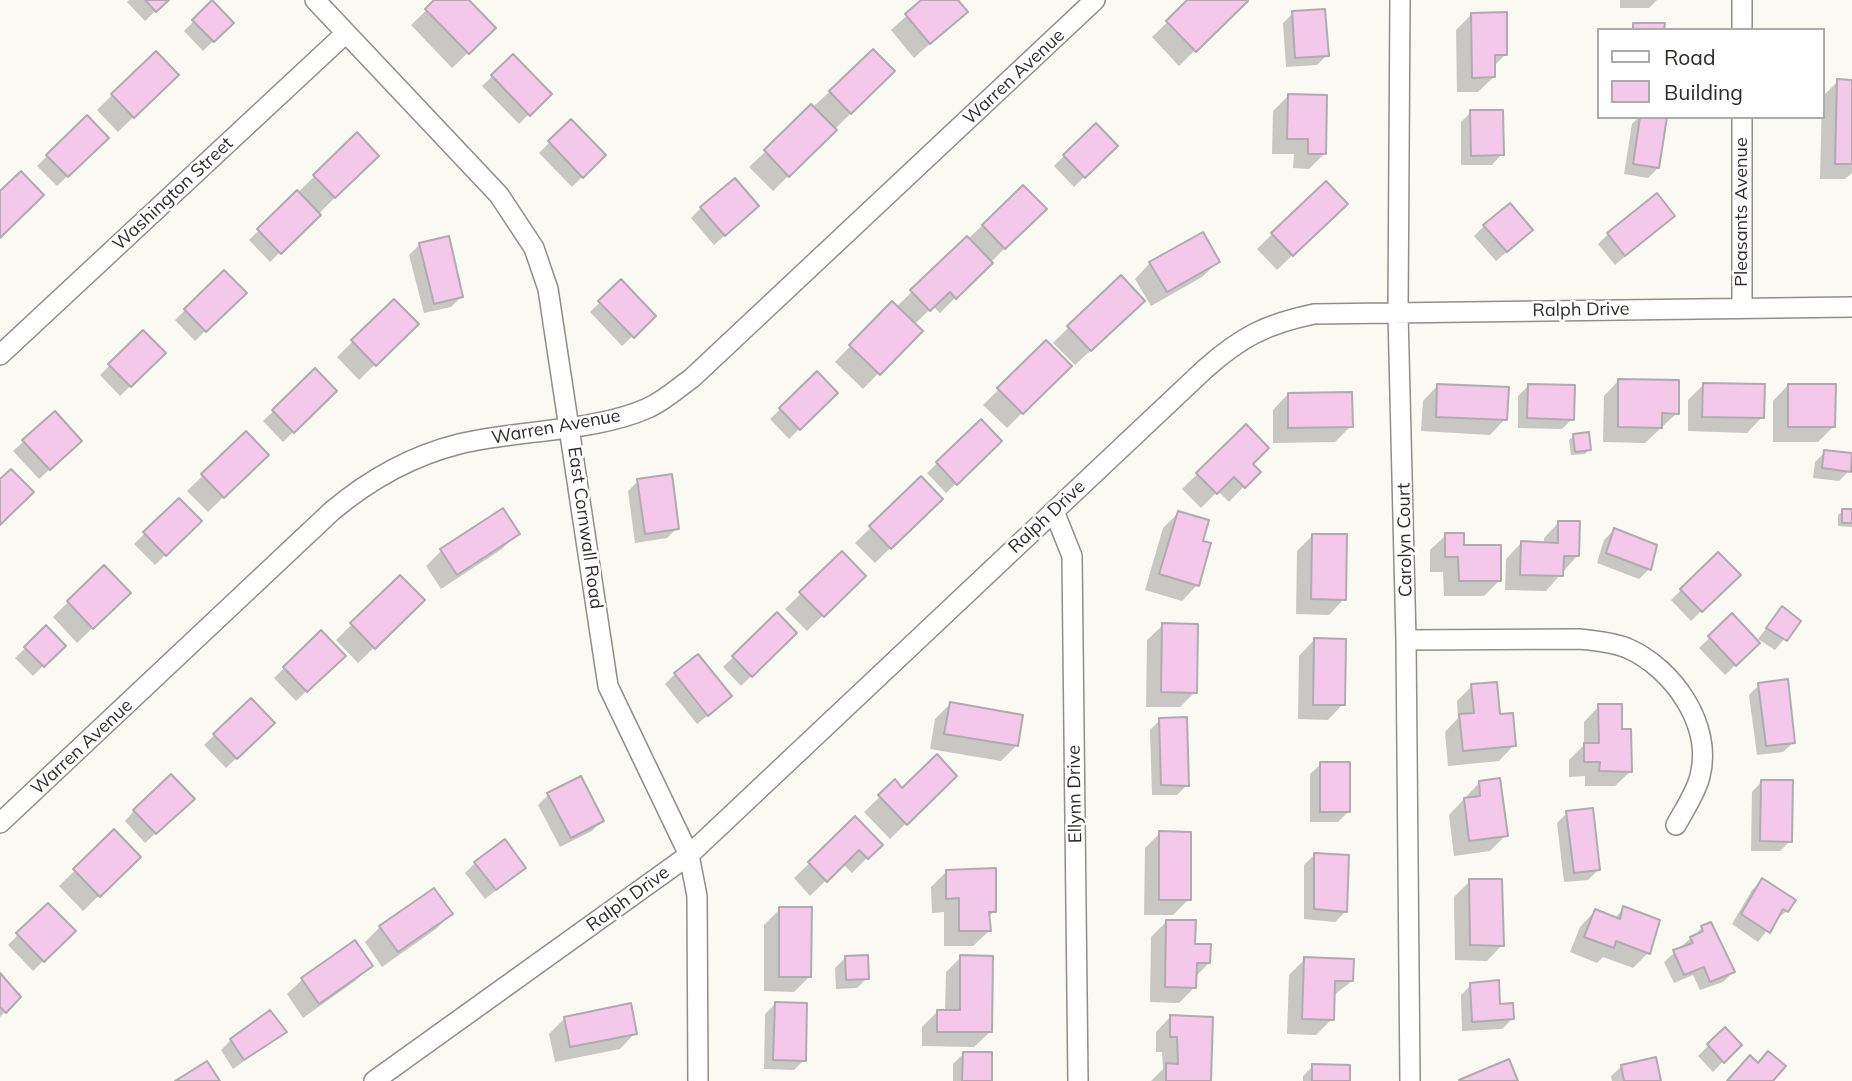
<!DOCTYPE html>
<html>
<head>
<meta charset="utf-8">
<style>
	body { margin:0 }
	#map { position:relative; width:1852px; height:1081px; overflow:hidden; background:#faf9f4; font-family:Mulish,sans-serif }
	canvas { display:block }
	.legend { position:absolute; left:1597px; top:28px; width:228px; height:91px; box-sizing:border-box; background:#fff; border:2px solid #ababaa; margin:0; padding:9px 12px; list-style:none; font-size:21px; color:#2d2c2a }
	.legend li { display:flex; align-items:center; gap:14px; height:35px }
	.legend b { width:35px; border:2px solid #ababaa }
</style>
</head>
<body>
<div id="map">
<canvas width="1852" height="1081"></canvas>
<ul class="legend">
<li><b style="height:9px;background:#fff"></b>Road</li>
<li><b style="height:19px;background:#f3c8e9"></b>Building</li>
</ul>
</div>
<script>
const ctx = document.querySelector('canvas').getContext('2d');
ctx.lineJoin = 'round';
function fillPath(path, color) { ctx.fillStyle = color; ctx.fill(path, 'evenodd'); }
function strokePath(path, color, width, dash) { ctx.strokeStyle = color; ctx.lineWidth = width; ctx.lineCap = dash ? 'butt' : 'round'; ctx.setLineDash(dash || []); ctx.stroke(path); }
function label(font, color, halo, rows, align = 'center') {
  ctx.font = font + ' Mulish,sans-serif'; ctx.lineWidth = 5; ctx.setLineDash([]); ctx.textBaseline = 'middle'; ctx.strokeStyle = halo; ctx.fillStyle = color; for (const [text, x, y, turn = 0] of rows) {
    ctx.save(); ctx.translate(x, y); ctx.rotate((+turn || 0) * Math.PI / 180); ctx.textAlign = isNaN(turn) ? turn : align; if (halo) ctx.strokeText(text, 0, 0); ctx.fillText(text, 0, 0); ctx.restore();
  }
}
fillPath(new Path2D(`
	M129 0H167L145 21 127 2Z
	M437 0H467L494 28 452 68 411 25Z
	M924 0H956L966 11 914 58 891 30Z
	M1190 0 1245 1 1179 66 1152 37Z
	M1620 0H1657L1649 8H1620Z
	M212 3 232 23 203 51 184 31Z
	M1293 13 1327 55 1317 65 1286 67 1283 23Z
	M1472 14 1506 54 1494 66V77L1478 92H1457L1456 30Z
	M873 51 893 71 773 191 749 167Z
	M155 53 176 75 118 132 97 110Z
	M513 57 549 94 519 124 482 86Z
	M1838 81H1852V173L1845 179H1820L1822 97Z
	M1288 96 1325 153 1309 169 1293 168 1294 154H1272L1273 111Z
	M1471 112 1502 154 1492 165H1461V122Z
	M87 117 107 138 57 186 37 166Z
	M1639 117H1661L1658 168 1648 178 1624 174 1632 124Z
	M571 121 604 155 572 187 539 153Z
	M1095 125 1116 146 1074 187 1054 166Z
	M357 135 377 156 270 262 249 240Z
	M1023 187 1044 209 940 313 933 306 914 325 920 331 863 389 835 362 892 303 896 307Z
	M701 208 747 216 714 245 691 218Z
	M1673 216 1615 265 1598 244 1608 234Z
	M1330 219 1277 270 1257 249 1272 234Z
	M1484 226 1521 240 1496 261 1474 236Z
	M419 245 462 296 451 307 424 313 409 255Z
	M1218 262 1202 277 1151 306 1135 279 1150 263Z
	M224 272 244 293 195 341 175 320Z
	M621 282 654 316 622 346 590 312Z
	M394 301 416 324 359 380 337 357Z
	M1128 316 1075 365 1053 343 1069 327Z
	M143 332 164 353 120 396 100 375Z
	M1046 343 1069 366 1007 428 983 405Z
	M315 371 335 391 283 442 263 421Z
	M817 374 836 393 789 439 770 419Z
	M1619 380 1677 413 1645 443 1603 442 1604 396Z
	M1438 385 1505 419 1490 435 1421 431 1423 401Z
	M1529 385 1572 419 1562 429 1518 428V396Z
	M1703 385 1762 417 1747 433 1688 431V400Z
	M1788 385 1834 426 1818 442H1773V401Z
	M1288 394 1351 426 1335 442 1273 443V410Z
	M55 413 70 451 39 479 13 451Z
	M980 422 1000 441 946 493 927 473Z
	M1246 426 1250 464 1258 472 1229 502 1218 491 1201 508 1182 489Z
	M246 434 266 455 208 512 187 491Z
	M1574 436 1590 449 1585 454 1571 455 1569 440Z
	M1825 452 1849 471 1839 481 1813 478 1815 462Z
	M921 479 940 499 875 563 855 543Z
	M638 481 677 528 667 538 635 543 628 491Z
	M179 500 200 521 155 565 134 544Z
	M503 511 518 533 502 549 441 589 426 566 441 551Z
	M1843 511H1852V527L1838 526V515Z
	M1178 513 1201 542 1197 585 1182 601 1145 590 1163 528Z
	M1559 522 1577 556 1546 591 1505 590 1506 559 1521 543 1544 544V538Z
	M1614 530 1649 569 1639 579 1597 563 1604 540Z
	M1313 535 1344 599 1329 615 1296 614 1297 551Z
	M1446 535 1499 581 1484 596H1444L1443 572H1430V550Z
	M842 554 863 576 807 631 785 609Z
	M1718 554 1738 575 1691 621 1671 600Z
	M104 567 128 593 77 643 53 617Z
	M400 577 423 600 358 663 336 640Z
	M1782 608 1799 621 1775 650 1758 639Z
	M777 615 795 633 741 686 723 667Z
	M1732 616 1758 643 1725 675 1699 648Z
	M1163 625 1195 692 1180 707H1146L1147 640Z
	M46 628 63 646 33 676 15 658Z
	M321 633 343 656 296 701 274 678Z
	M1314 640 1343 704 1328 720 1298 719 1299 656Z
	M675 674 720 706 697 724 665 684Z
	M1759 685 1794 742 1783 752 1757 755 1749 695Z
	M1472 686 1499 716 1514 745 1499 761 1448 766 1445 732 1458 718 1457 701Z
	M251 700 273 723 226 768 204 745Z
	M950 704 1016 746 1001 761 930 749 935 719Z
	M1599 706 1620 730 1631 771 1615 786H1585V776L1569 777V760L1584 745V722Z
	M1160 720 1187 785 1177 795H1152L1150 730Z
	M1321 764 1348 812 1338 822H1310V774Z
	M954 776 890 839 864 812 895 782 902 791Z
	M1762 781 1790 841 1780 851H1751L1752 792Z
	M1479 783 1506 835 1490 851 1454 856 1449 815Z
	M548 795 602 821 592 831 560 847 538 805Z
	M182 809 145 843 125 821 134 811Z
	M1567 813 1598 870 1588 880 1564 882 1557 823Z
	M855 819 880 845 852 873 843 864 810 896 794 878Z
	M114 832 139 857 83 911 59 886Z
	M1160 833 1189 899 1173 915H1144L1145 848Z
	M1314 855 1345 912 1335 922 1304 919V865Z
	M475 863 524 868 485 899 465 873Z
	M947 871 994 911 988 918 989 931 973 946H944V912L932 913 931 887Z
	M1762 880 1787 911 1775 920 1758 942 1732 924 1752 890Z
	M1470 881 1502 945 1487 961 1455 960 1454 897Z
	M48 905 73 931 33 971 8 945Z
	M1624 908 1648 953 1633 968 1603 957 1597 963 1570 952 1580 927 1595 911 1614 919Z
	M780 909 810 976 794 992 764 991V925Z
	M451 914 436 929 382 967 365 942 380 927Z
	M1167 921 1209 963 1195 977V987L1179 1003 1150 1002 1151 937Z
	M1702 928 1733 972 1723 982 1700 990 1693 975 1674 983 1664 962Z
	M961 957 990 1032 974 1047 922 1046V1027L937 1012H945L946 972Z
	M845 958 867 978 857 988 836 989 835 968Z
	M1305 959 1352 981 1333 996 1332 1019 1316 1035 1287 1034 1289 975Z
	M371 965 355 981 303 1018 287 994 303 979Z
	M0 976 19 997 0 1017Z
	M1471 985 1512 1019 1502 1029 1462 1031 1461 995Z
	M775 1004 804 1060 794 1070 764 1069 765 1014Z
	M1171 1016 1209 1081H1151L1163 1069 1162 1052H1156V1032Z
	M565 1018 635 1033 620 1049 555 1062 549 1034Z
	M1725 1029 1739 1045 1713 1072 1698 1056Z
	M285 1032 233 1069 221 1050 231 1040Z
	M963 1054 990 1081H953V1064Z
	M1313 1066 1348 1081H1303V1076Z
	M1622 1066 1659 1081H1612L1611 1076Z`), '#0003');
const building = new Path2D(`
	M145 0H169L156 12Z
	M212 0 234 23 214 42 192 20Z
	M434 0H469L496 28 469 54 425 9Z
	M921 0H958L968 12 930 44 905 14Z
	M1187 0H1246L1248 1 1196 52 1166 21Z
	M1325 9 1329 56 1295 58 1292 11Z
	M1507 12V55H1495V77L1472 78 1471 13Z
	M1633 23H1665L1664 30H1633Z
	M873 49 895 71 851 114 829 91Z
	M156 51 179 75 134 118 111 94Z
	M513 54 552 94 530 116 491 75Z
	M1837 79 1852 80V164H1835Z
	M1288 94 1327 95 1326 154H1308V139H1287Z
	M811 104 837 130 789 177 764 150Z
	M1470 110H1503L1504 155 1471 156Z
	M87 115 109 138 68 177 46 155Z
	M1640 117H1667L1659 168 1633 164Z
	M571 119 606 155 583 178 548 141Z
	M1096 123 1118 146 1085 178 1063 155Z
	M357 132 379 156 335 198 313 175Z
	M21 171 44 195 0 238V191Z
	M735 178 759 206 725 236 700 207Z
	M1326 181 1348 204 1293 256 1271 233Z
	M1023 185 1047 209 1005 249 982 225Z
	M297 190 321 215 281 254 257 229Z
	M1657 193 1675 216 1625 256 1607 233Z
	M1510 203 1533 230 1507 252 1483 225Z
	M1203 232 1220 262 1167 292 1149 262Z
	M449 236 463 297 434 304 419 243Z
	M967 236 993 263 956 299 950 292 930 311 910 290Z
	M224 270 247 293 206 332 184 309Z
	M1121 275 1145 301 1091 351 1067 326Z
	M621 279 656 316 634 338 598 301Z
	M394 299 419 324 376 366 351 340Z
	M892 301 923 331 880 375 849 345Z
	M143 330 166 353 131 387 108 364Z
	M1046 340 1072 366 1023 414 997 388Z
	M315 368 337 391 294 433 272 410Z
	M817 371 838 393 800 430 779 408Z
	M1618 379 1679 380V414L1662 413V428L1618 427Z
	M1703 383 1765 384 1764 418 1702 417Z
	M1437 384 1509 387 1507 420 1436 417Z
	M1528 384 1575 385 1574 420 1527 418Z
	M1788 384H1836L1835 427H1788Z
	M1352 392 1353 427 1288 428V393Z
	M55 411 82 441 50 470 22 440Z
	M981 419 1002 441 957 485 936 462Z
	M1246 424 1269 448 1253 464 1261 472 1245 488 1234 477 1217 494 1196 473Z
	M246 431 269 455 224 498 201 474Z
	M1589 432 1591 450 1575 452 1573 434Z
	M1824 450 1852 453 1851 472 1822 468Z
	M11 469 34 492 0 525V479Z
	M672 474 679 529 645 534 637 479Z
	M921 476 943 499 891 549 869 526Z
	M179 498 202 521 166 556 143 532Z
	M503 508 520 534 457 575 440 549Z
	M1842 509H1852V523H1842Z
	M1178 511 1209 520 1203 541 1211 543 1199 586 1159 574Z
	M1558 521H1580L1579 556H1564L1563 576 1520 575 1521 541 1558 543Z
	M1614 528 1657 545 1651 570 1606 553Z
	M1445 533H1464V545H1501V581H1459L1458 557H1445Z
	M1312 534H1347L1346 600 1311 599Z
	M842 551 866 576 824 617 799 592Z
	M1718 552 1741 575 1702 612 1680 589Z
	M104 565 131 593 93 629 67 601Z
	M400 575 425 600 375 649 350 623Z
	M1782 606 1801 621 1787 641 1766 628Z
	M777 612 797 633 752 677 732 656Z
	M1732 613 1760 643 1736 666 1708 636Z
	M1162 623 1198 624 1197 693 1161 692Z
	M46 625 66 646 44 667 24 647Z
	M321 630 346 656 307 692 283 667Z
	M1314 638 1346 639 1345 705H1313Z
	M698 654 732 696 708 716 674 673Z
	M1788 679 1795 743 1766 746 1758 683Z
	M1497 682 1500 714 1513 713 1516 746 1463 751 1459 714 1474 713 1471 684Z
	M251 698 275 723 237 759 213 734Z
	M950 702 1023 715 1018 746 944 734Z
	M1598 704H1622V729H1631L1632 772 1599 771 1600 762H1584V743H1599Z
	M1187 717 1189 786 1161 785 1159 718Z
	M937 754 957 776 907 825 878 795 895 779 902 788Z
	M1320 762H1350V812H1320Z
	M171 774 195 799 156 834 133 810Z
	M581 776 604 821 571 838 547 793Z
	M1500 778 1508 836 1469 841 1464 798 1480 796 1479 781Z
	M1761 780H1793L1792 842 1760 841Z
	M1593 808 1600 870 1574 873 1566 811Z
	M855 816 883 845 868 859 859 850 827 882 808 862Z
	M114 829 141 857 100 897 73 869Z
	M1159 831 1191 832V900H1159Z
	M505 839 526 868 496 890 474 862Z
	M1314 853 1349 855 1347 912 1314 909Z
	M996 868V912H989L991 931H959V898L946 899V870Z
	M1762 878 1796 900 1788 912 1783 909 1770 933 1741 914Z
	M1469 879H1502L1504 946 1470 945Z
	M434 888 453 914 398 952 379 926Z
	M48 903 76 931 44 962 16 933Z
	M1623 906 1660 920 1650 954 1616 941 1614 948 1584 937 1595 909 1620 919Z
	M779 907H812L811 977H779Z
	M1166 920H1196L1195 944H1211L1210 963H1197L1196 988 1165 987Z
	M1711 922 1735 972 1710 982 1704 967 1684 975 1673 950 1693 943 1690 937 1703 931 1701 926Z
	M355 940 373 966 319 1004 301 978Z
	M868 955 869 979 846 980 845 956Z
	M960 955 993 956 992 1032H937V1010H960Z
	M1304 957 1354 959 1353 981H1335L1334 1020 1302 1019Z
	M0 973 21 997 6 1013 0 1007Z
	M1499 980 1500 1004 1513 1003 1514 1019 1472 1022 1470 983Z
	M775 1002 807 1003 806 1061 773 1060Z
	M631 1003 637 1034 570 1047 564 1017Z
	M270 1010 287 1032 244 1060 230 1039Z
	M1170 1015 1213 1017 1211 1081H1166V1063L1178 1064 1177 1037H1170Z
	M1725 1027 1742 1045 1724 1063 1707 1044Z
	M1768 1051 1786 1066 1773 1081H1727L1750 1055 1758 1063Z
	M963 1052H992V1081H962Z
	M1656 1057 1661 1081H1624L1621 1065Z
	M1509 1059 1518 1081H1460L1459 1080Z
	M207 1061 220 1081H175Z
	M1312 1064 1350 1065V1081H1312Z`);
fillPath(building, '#f3c8e9');
strokePath(building, '#afabae', 2);
const minor = new Path2D(`
	M315 0 499 195 534 248 548 289 608 686 689 855 697 896 698 1081
	M1400 0 1398 313 1406 640 1410 1081
	M1742 0V30
	M1742 117V308
	M0 355 346 33
	M1054 511 1072 556 1078 1081
	M1406 640 1580 639C1596 641 1612 642 1627 648 1673 668 1713 725 1700 776 1696 793 1684 810 1676 825
	M0 823 332 511C369 480 411 456 459 444 516 430 595 432 648 408 664 401 678 388 692 378L1095 0
	M374 1081 689 855 1205 369C1241 337 1266 324 1314 314L1852 307`);
strokePath(minor, '#8f8e89', 22);
strokePath(minor, '#fff', 19);
label('18px', '#2d2c2a', '#fff', [
	["Warren Avenue",1014,77,-43],
	["Washington Street",173,194,-43],
	["Pleasants Avenue",1742,212,-90],
	["Ralph Drive",1581,310,-1],
	["Warren Avenue",556,427,-10],
	["Ralph Drive",1047,517,-43],
	["East Cornwall Road",585,528,82],
	["Carolyn Court",1405,540,-91],
	["Warren Avenue",82,747,-43],
	["Ellynn Drive",1075,794,-91],
	["Ralph Drive",628,899,-36]
]);
</script>
</body>
</html>
